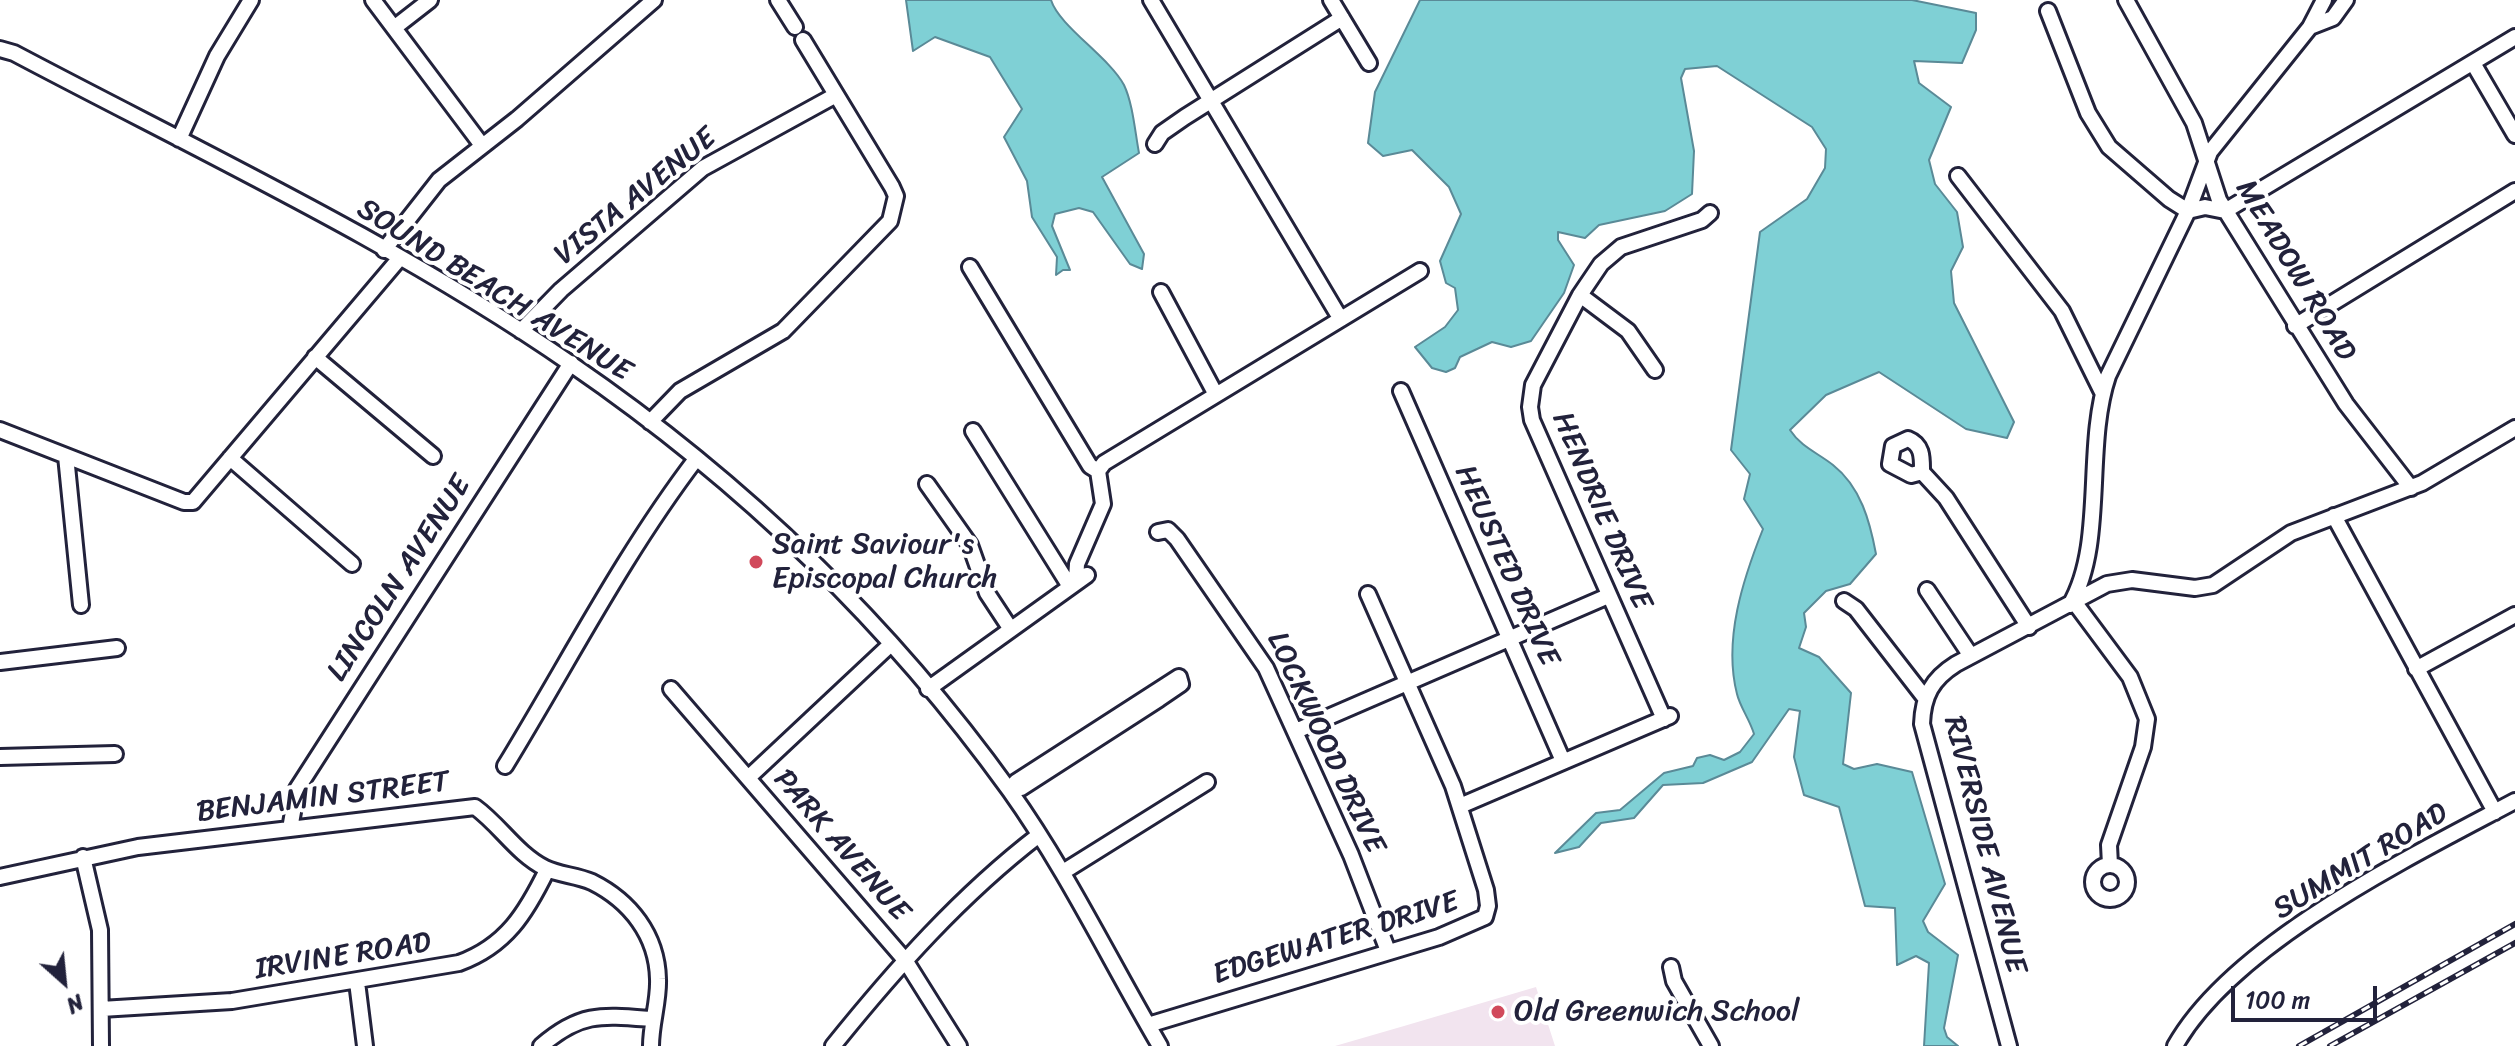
<!DOCTYPE html>
<html>
<head>
<meta charset="utf-8">
<style>
	body { margin:0 }
	#map { position:relative; width:2515px; height:1046px; overflow:hidden; background:#fff; font-family:Sriracha,sans-serif }
	canvas { display:block }
	.north { position:absolute; left:24px; top:942px; width:80px; height:80px; -webkit-text-stroke:6px #fff; paint-order:stroke; rotate:153deg; font-size:22px; font-weight:700; line-height:32px; text-align:center; color:#22223b }
	.north::after { content:''; display:block; margin:auto; width:28px; height:36px; background:#22223b; clip-path:polygon(50% 0,100% 100%,50% 72%,0 100%) }
	.scale { position:absolute; left:2231px; top:986px; width:146px; height:36px; box-sizing:border-box; border:4px solid #22223b; border-top:0; padding-left:10px; font-size:24px; line-height:28px; white-space:nowrap; color:#22223b; -webkit-text-stroke:6px #fff; paint-order:stroke }
</style>
</head>
<body>
<div id="map">
<canvas width="2515" height="1046"></canvas>
<div class="north">N</div>
<div class="scale">100 m</div>
</div>
<script>
const ctx = document.querySelector('canvas').getContext('2d');
ctx.lineJoin = 'round';
function fillPath(path, color) { ctx.fillStyle = color; ctx.fill(path, 'evenodd'); }
function strokePath(path, color, width, dash) { ctx.strokeStyle = color; ctx.lineWidth = width; ctx.lineCap = dash ? 'butt' : 'round'; ctx.setLineDash(dash || []); ctx.stroke(path); }
function label(font, color, halo, rows, align = 'center') {
  ctx.font = font + ' Sriracha,sans-serif'; ctx.lineWidth = 8; ctx.setLineDash([]); ctx.textBaseline = 'middle'; ctx.strokeStyle = halo; ctx.fillStyle = color; for (const [text, x, y, turn = 0] of rows) {
    ctx.save(); ctx.translate(x, y); ctx.rotate((+turn || 0) * Math.PI / 180); ctx.textAlign = isNaN(turn) ? turn : align; if (halo) ctx.strokeText(text, 0, 0); ctx.fillText(text, 0, 0); ctx.restore();
  }
}
fillPath(new Path2D(`
	M1536 987 1555 1046H1335L1404 1026Z`), '#f2e4ef');
const water = new Path2D(`
	M906 0H1051C1059 26 1109 57 1124 85 1133 104 1135 132 1139 153L1102 177 1144 254 1142 269 1130 264 1093 212 1079 208 1055 214 1052 226 1070 270H1063L1056 275 1057 257 1032 217 1027 181 1004 137 1022 109 990 57 935 37 913 51Z
	M1420 0H1912L1976 13V30L1962 63 1914 61 1919 83 1951 107 1929 160 1935 184 1957 212 1963 247 1951 271 1954 303 2014 422 2007 438 1966 429 1879 372 1826 395 1790 430C1801 447 1818 453 1833 465 1861 487 1870 522 1876 554L1850 584 1826 591 1804 613 1806 627 1799 648 1819 657 1851 693 1843 764 1854 769 1877 764 1912 772 1945 884 1923 921 1928 932 1958 955 1944 1028 1947 1037 1958 1046H1924L1929 963 1916 956 1897 965 1895 908 1865 906 1839 807 1804 795 1794 757 1800 711 1789 709 1752 762 1703 783 1663 785 1634 818 1601 823 1579 847 1555 853 1596 813 1620 810 1664 773 1693 766 1697 758 1710 755 1724 760 1740 752 1754 734C1750 720 1740 707 1737 694 1723 640 1743 579 1763 529L1744 499 1750 474 1731 450 1760 232 1807 199 1825 168 1826 149 1812 127 1717 66 1685 69 1681 78 1694 151 1692 194 1665 211 1599 225 1585 238 1558 232V240L1574 265 1564 293 1531 341 1511 347 1492 342 1460 357 1455 368 1446 372 1432 368 1415 347 1445 327 1458 310 1455 288 1446 283 1440 261 1461 214 1449 187 1412 150 1383 156 1368 143 1375 92Z`);
fillPath(water, '#7fd0d5');
strokePath(water, '#5a8a97', 2);
const minor = new Path2D(`
	M373 0 481 144
	M778 0 795 27
	M1151 0 1340 318
	M1331 0 1369 63
	M2126 0 2194 123 2219 200 2346 404 2411 488
	M2048 11 2088 113 2109 147 2169 199 2188 211 2205 207 2225 211 2515 37
	M2310 27 2333 18 2346 0
	M394 28 430 0
	M0 49 14 53C201 152 396 243 571 364 740 480 890 624 1010 791 1067 871 1110 961 1160 1046
	M2473 63 2515 135
	M179 139 217 56 251 0
	M1155 144 1162 133 1185 117 1342 18
	M1958 176 2062 311 2102 392
	M384 250 439 180 517 119 654 0
	M970 267 1090 466 1098 471 1103 504 1077 564 1076 580
	M1161 292 1215 393
	M1580 295 1628 331 1655 370
	M2295 326 2515 191
	M521 331 561 290 703 168 836 95
	M315 357 433 456
	M1401 391 1563 761
	M650 422 680 391 783 331 890 221 896 196 892 187 803 40
	M0 430 184 502H193L399 259
	M973 431 1069 585
	M66 456 81 605
	M230 458 352 564
	M1098 471 1104 463 1420 271
	M1922 472C1922 458 1923 445 1908 439L1893 446 1890 464 1911 475 1922 472 1946 498 2029 627
	M927 484 970 545 987 593 1010 628
	M2334 516 2495 812
	M1158 532 1168 530 1177 539 1266 668 1351 855 1388 951
	M1927 590 1971 656
	M1844 601 1856 609 1925 698
	M2075 603 2130 677 2147 719 2143 747 2109 845 2110 865
	M2070 605C2106 543 2084 447 2108 376L2188 211 2210 152 2310 27 2324 0
	M0 662 117 648
	M2416 669 2515 615
	M1179 677 1181 684 1159 699 1021 788 1010 791 1016 782Z
	M671 689 905 960 959 1046
	M928 689 1087 575
	M1664 719 1532 420 1530 407 1533 385 1580 295 1601 264 1621 247 1702 220 1710 213
	M1296 731 1608 596
	M0 757 115 754
	M505 766C568 663 623 555 696 459
	M748 778 891 644
	M1460 806 1670 716
	M290 829 297 789 571 363
	M83 857 100 930 101 1046
	M2093 882a17 17 0 1 1 34 0a17 17 0 1 1-34 0Z
	M1063 872 1207 782
	M0 877 138 847 475 807C500 825 517 854 545 868 559 875 576 875 592 882 630 901 657 935 658 979 659 1001 651 1023 651 1046
	M1671 967 1674 981 1711 1046
	M357 982 365 1046
	M101 1009 232 1001 459 963C506 946 526 913 547 870
	M1148 1025 1439 937 1485 917 1488 906 1486 890 1453 786 1368 594
	M541 1046C580 1012 602 1015 651 1019
	M833 1046C895 969 961 895 1039 835
	M2009 1046 1922 724C1923 696 1932 679 1956 664L2107 584 2132 580 2195 588 2213 585 2291 533 2422 483 2515 428
	M2175 1046C2233 943 2412 856 2515 801`);
strokePath(minor, '#22223b', 20);
strokePath(minor, '#fff', 14);
const rail = new Path2D(`
	M2299 1046 2515 924
	M2330 1046 2515 943`);
strokePath(rail, '#22223b', 6);
strokePath(rail, '#fff', 3, [9]);
for (const [x, y, r, color] of [
	[756,562,8,"#d1495b"],
	[1498,1012,8,"#d1495b"]
]) { const dot = new Path2D(); dot.arc(x, y, r, 0, 2 * Math.PI); ctx.fillStyle = color; ctx.fill(dot); strokePath(dot, '#fff', 3); }
label('30px', '#22223b', '#fff', [
	["VISTA AVENUE",636,197,-39],
	["MEADOW ROAD",2295,271,59],
	["SOUND BEACH AVENUE",494,291,32],
	["HENDRIE DRIVE",1601,511,67],
	["HEUSTED DRIVE",1506,566,66],
	["LINCOLN AVENUE",400,579,-57],
	["LOCKWOOD DRIVE",1325,743,65],
	["BENJAMIN STREET",323,798,-7],
	["RIVERSIDE AVENUE",1984,845,76],
	["PARK AVENUE",841,846,49],
	["SUMMIT ROAD",2361,862,-31],
	["EDGEWATER DRIVE",1336,939,-17],
	["IRVINE ROAD",343,957,-9]
]);
label('30px', '#22223b', '#fff', [
	["Saint Saviour's",772,545],
	["Episcopal Church",772,579],
	["Old Greenwich School",1514,1012]
], 'left');
</script>
</body>
</html>
